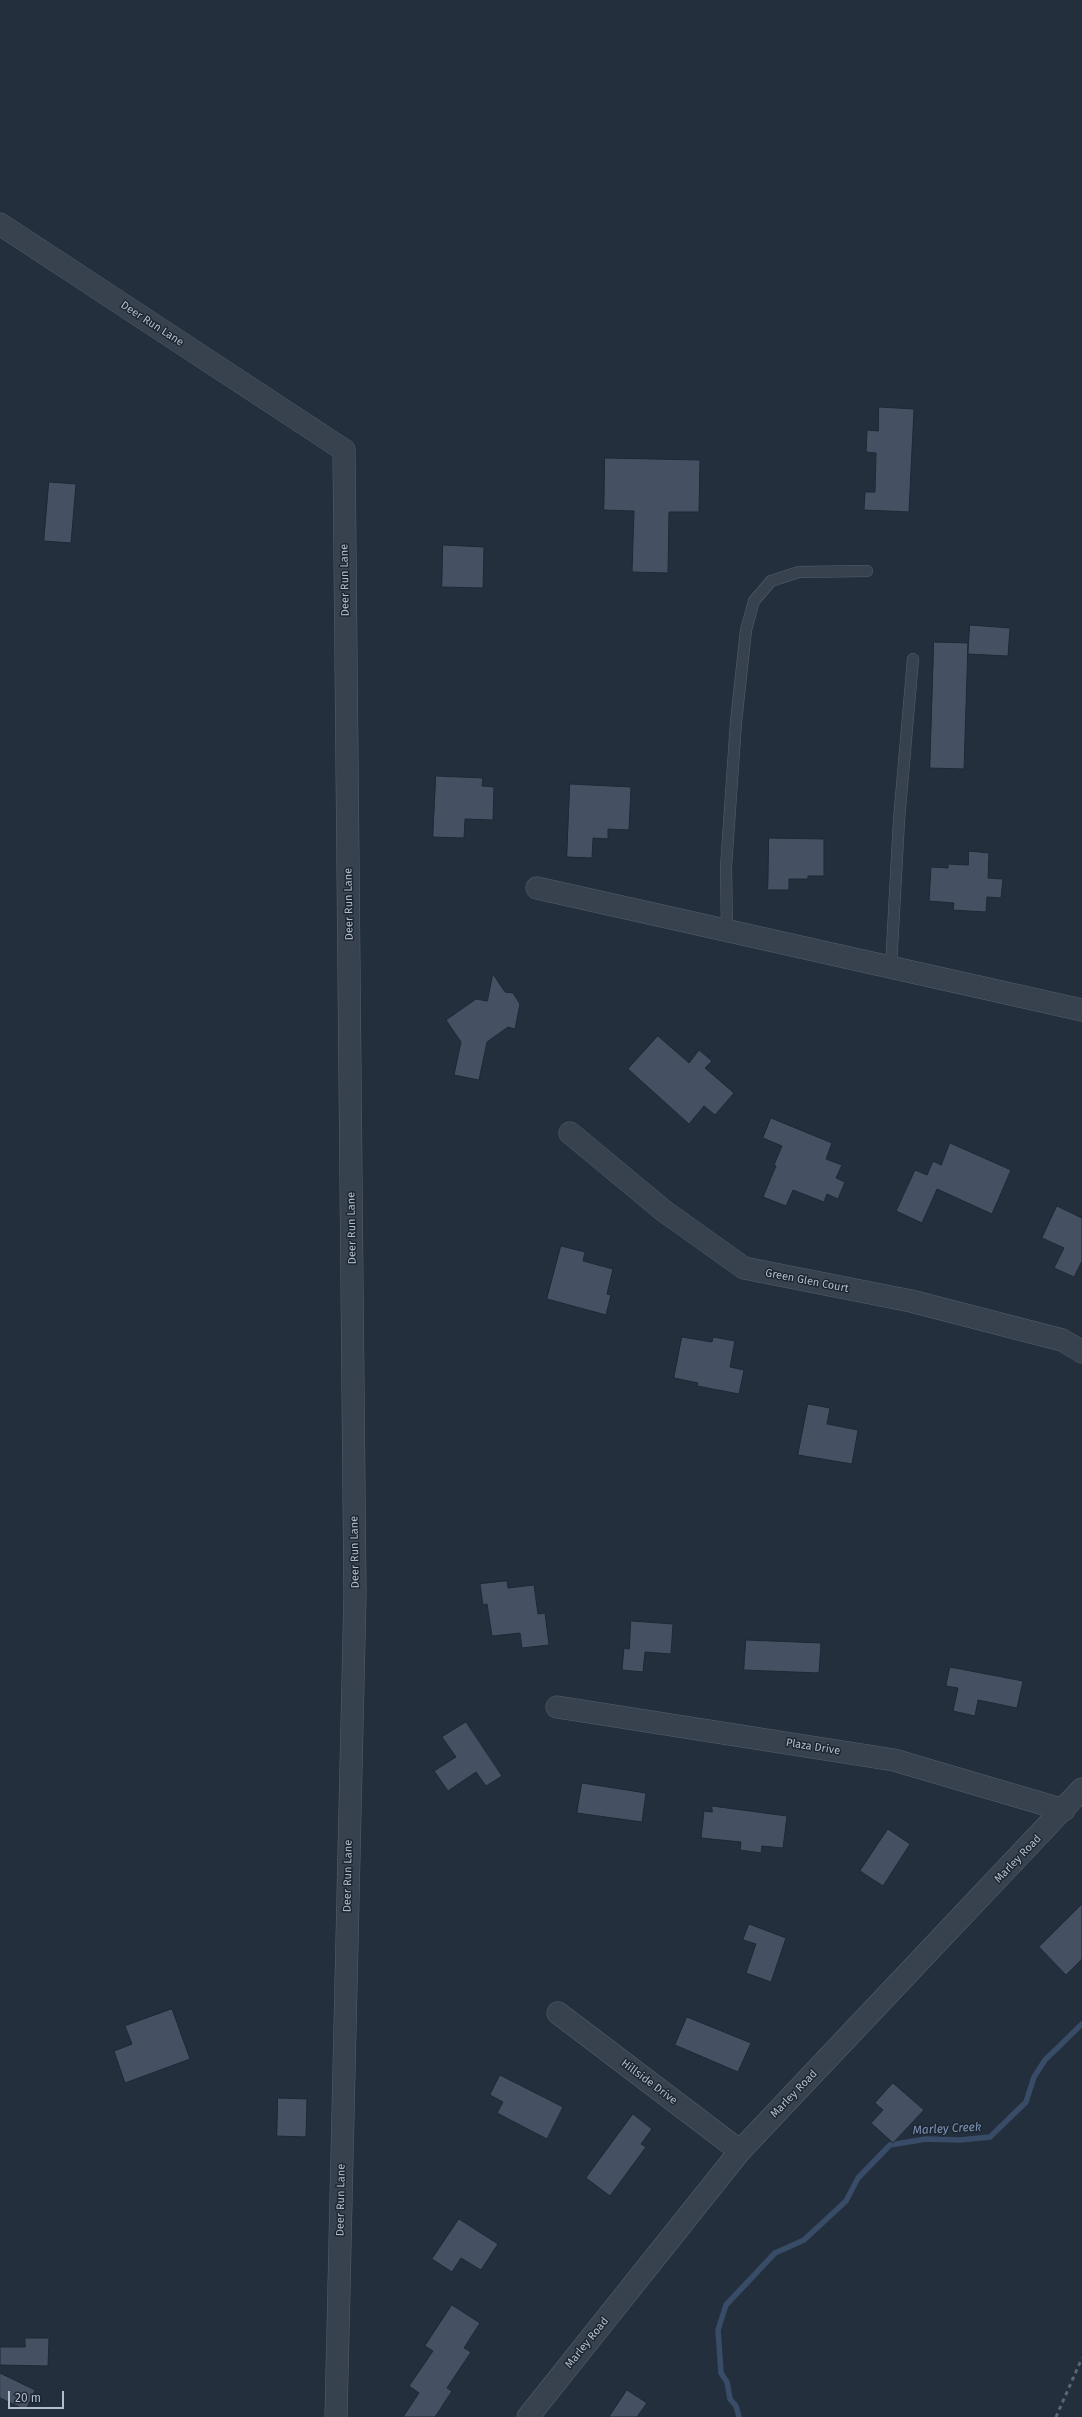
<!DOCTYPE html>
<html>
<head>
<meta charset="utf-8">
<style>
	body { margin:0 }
	#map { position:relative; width:1082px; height:2417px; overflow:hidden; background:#242f3e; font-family:"Fira Sans",sans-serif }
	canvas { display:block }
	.scale { position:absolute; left:8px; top:2391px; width:56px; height:18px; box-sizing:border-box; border:2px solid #b4bcc9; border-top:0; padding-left:5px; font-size:12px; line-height:14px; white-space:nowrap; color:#b4bcc9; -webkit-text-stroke:3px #1d2633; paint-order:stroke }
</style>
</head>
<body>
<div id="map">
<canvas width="1082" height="2417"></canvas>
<div class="scale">20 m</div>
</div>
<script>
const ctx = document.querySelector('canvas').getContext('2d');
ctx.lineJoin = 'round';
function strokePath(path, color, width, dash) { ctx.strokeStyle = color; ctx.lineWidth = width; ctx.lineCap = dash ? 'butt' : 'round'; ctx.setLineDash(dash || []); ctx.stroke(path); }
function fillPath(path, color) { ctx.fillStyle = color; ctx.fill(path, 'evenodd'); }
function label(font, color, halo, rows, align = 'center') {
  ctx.font = font + ' "Fira Sans",sans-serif'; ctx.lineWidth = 3; ctx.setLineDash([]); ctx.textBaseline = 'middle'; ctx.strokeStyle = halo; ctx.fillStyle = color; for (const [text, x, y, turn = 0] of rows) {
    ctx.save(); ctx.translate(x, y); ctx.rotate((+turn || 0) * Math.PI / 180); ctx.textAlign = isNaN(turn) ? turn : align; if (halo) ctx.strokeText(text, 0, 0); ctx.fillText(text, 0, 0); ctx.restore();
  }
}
strokePath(new Path2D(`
	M739 2417 736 2406 730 2399 727 2382 721 2373 718 2330 726 2305 775 2253 804 2240 846 2201 858 2178 890 2145 926 2139 960 2140 990 2137 1026 2102 1034 2077 1045 2060 1082 2024`), '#394c67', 5.5);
const building = new Path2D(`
	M879 407 914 409 909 512 864 510 865 492H875L876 453 866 452 867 430 878 431Z
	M605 458 700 460 699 512H669L668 573 632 572 634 511 604 510Z
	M49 482 76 484 71 543 44 541Z
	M443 545 484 547 483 588 442 587Z
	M970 625 1010 628 1008 656 968 654Z
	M934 642 968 643 964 769 930 768Z
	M436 776 483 778 482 786 494 787 493 820 465 819 464 838 433 837Z
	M570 784 631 787 629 830 608 829V839L593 838 592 858 567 857Z
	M769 838 824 839V876H808V879H789V890H768Z
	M969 851 989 853 988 878 1003 879 1001 898 987 897 986 912 953 910 954 903 929 901 931 867 948 868V864L968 865Z
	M493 974 505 992 513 993 520 1004 515 1029 508 1027 487 1042 479 1080 454 1075 461 1042 446 1020 476 999 487 1001Z
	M658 1036 689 1063 699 1050 712 1061 705 1068 734 1093 715 1115 704 1106 689 1124 628 1069Z
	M771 1118 832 1143 826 1159 842 1165 836 1178 845 1182 838 1199 827 1194 824 1202 793 1190 786 1206 763 1197 776 1166 774 1165 782 1146 763 1138Z
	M950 1143 1011 1170 992 1214 937 1189 922 1223 896 1211 915 1170 927 1175 933 1161 941 1165Z
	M1057 1206 1082 1218V1261L1074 1277 1054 1268 1064 1248 1042 1238Z
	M561 1246 585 1252 583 1261 613 1269 607 1294 611 1295 606 1315 547 1299Z
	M682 1337 712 1342 713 1337 735 1341 730 1367 744 1370 739 1394 697 1386 698 1383 674 1378Z
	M808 1404 830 1408 827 1424 858 1430 852 1464 798 1455Z
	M507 1581 508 1588 534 1585 538 1614 545 1613 549 1645 522 1648 520 1633 492 1636 487 1604 483 1605 480 1584Z
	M631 1621 673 1624 671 1654 645 1652 643 1672 622 1670 624 1648 629 1649Z
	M746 1640 821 1643 819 1673 744 1670Z
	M950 1667 1023 1681 1017 1708 978 1700 975 1716 953 1711 958 1688 946 1686Z
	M466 1722 502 1776 486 1786 476 1772 448 1791 434 1771 456 1757 442 1737Z
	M582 1783 646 1793 642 1822 577 1813Z
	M712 1806 787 1816 783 1848 762 1846 761 1853 740 1850 741 1842 701 1838 704 1811 712 1812Z
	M888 1829 910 1844 883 1886 860 1871Z
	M1082 1904V1959L1066 1975 1039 1947Z
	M749 1924 786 1938 771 1982 746 1973 756 1944 743 1940Z
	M172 2009 190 2059 125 2083 114 2051 132 2044 125 2026Z
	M687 2017 751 2043 738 2072 675 2045Z
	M500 2075 563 2107 547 2139 497 2113 503 2102 490 2095Z
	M893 2083 924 2110 893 2143 871 2123 883 2110 875 2103Z
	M278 2098 307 2099 306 2137 277 2136Z
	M633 2114 652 2129 641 2144 646 2147 610 2196 586 2178Z
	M459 2219 498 2244 481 2270 461 2258 452 2272 432 2259Z
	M452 2305 480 2323 464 2348 471 2352 447 2388 452 2391 435 2417H403L419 2393 409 2386 433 2351 425 2346Z
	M25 2338H49L48 2366 0 2365V2347H25Z
	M0 2373 35 2390 26 2410 0 2398Z
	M627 2390 647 2403 637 2417H609Z`);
fillPath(building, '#455162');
strokePath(building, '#1f2835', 1);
const lane = new Path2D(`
	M727 931 726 867 736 722 746 630 754 601 771 581 799 572 867 571
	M891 967 899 820 913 659`);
const street = new Path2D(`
	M0 224 344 450 355 1595 336 2417
	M537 888 1082 1010
	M570 1133 664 1211 744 1268 911 1301 1062 1340 1082 1352
	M557 1707 894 1760 1064 1810
	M558 2013 740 2151
	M528 2417 740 2151 1082 1789`);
strokePath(lane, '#565f6c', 12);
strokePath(street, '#565f6c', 23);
strokePath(lane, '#38414e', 11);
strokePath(street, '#38414e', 22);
strokePath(new Path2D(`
	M1056 2417 1082 2358`), '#5a6575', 3, [4, 4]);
label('11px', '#b4bcc9', '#1d2633', [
	["Deer Run Lane",152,324,33],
	["Deer Run Lane",345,580,-91],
	["Deer Run Lane",349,904,-91],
	["Deer Run Lane",352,1228,-91],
	["Green Glen Court",807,1281,11],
	["Deer Run Lane",355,1552,-91],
	["Plaza Drive",813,1747,9],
	["Marley Road",1018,1859,-46],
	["Deer Run Lane",348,1876,-89],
	["Hillside Drive",649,2082,37],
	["Marley Road",794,2094,-46],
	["Deer Run Lane",341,2200,-89],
	["Marley Road",587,2343,-51]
]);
label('italic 12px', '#7c92b1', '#1d2633', [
	["Marley Creek",947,2129,-3]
]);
</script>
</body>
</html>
